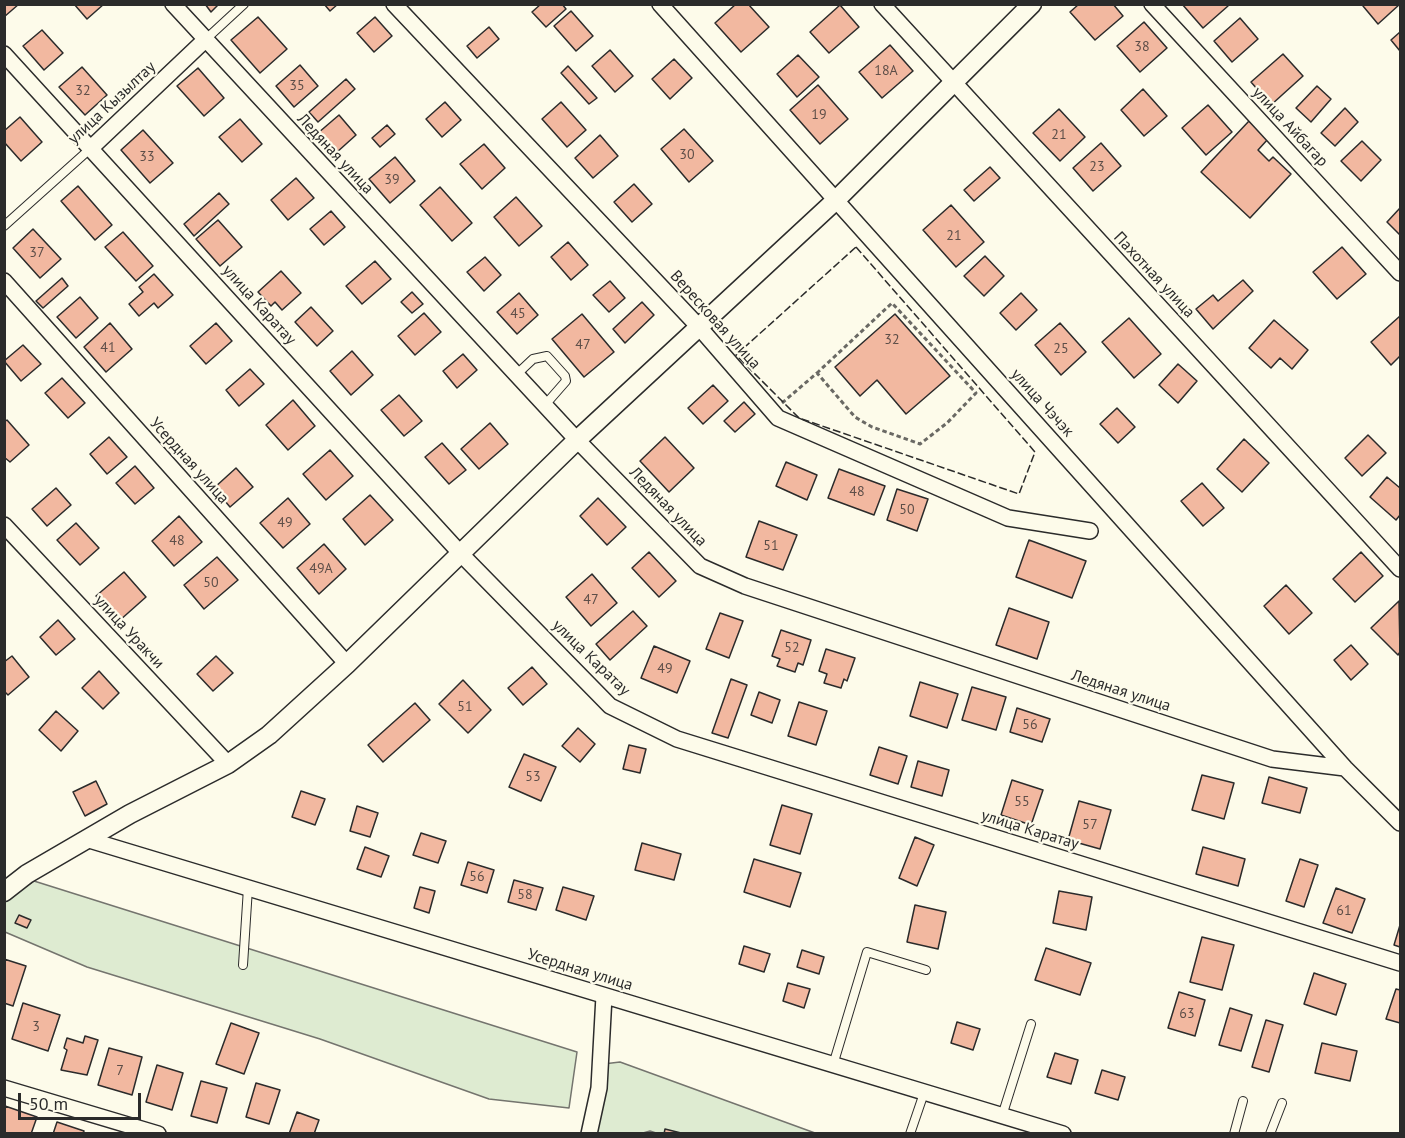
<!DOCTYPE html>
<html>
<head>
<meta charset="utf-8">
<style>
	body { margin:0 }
	#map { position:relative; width:1405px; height:1138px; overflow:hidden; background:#fdfbea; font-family:"PT Sans",sans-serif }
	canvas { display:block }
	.frame { position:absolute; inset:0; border:6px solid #2b2b2b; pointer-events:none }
	.scale { position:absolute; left:18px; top:1093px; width:123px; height:27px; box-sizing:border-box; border:3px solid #2b2b2b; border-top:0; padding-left:8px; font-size:18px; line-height:21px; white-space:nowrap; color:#2b2b2b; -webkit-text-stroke:4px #fdfbea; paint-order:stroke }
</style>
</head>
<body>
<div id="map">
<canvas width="1405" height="1138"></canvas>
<div class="frame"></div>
<div class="scale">50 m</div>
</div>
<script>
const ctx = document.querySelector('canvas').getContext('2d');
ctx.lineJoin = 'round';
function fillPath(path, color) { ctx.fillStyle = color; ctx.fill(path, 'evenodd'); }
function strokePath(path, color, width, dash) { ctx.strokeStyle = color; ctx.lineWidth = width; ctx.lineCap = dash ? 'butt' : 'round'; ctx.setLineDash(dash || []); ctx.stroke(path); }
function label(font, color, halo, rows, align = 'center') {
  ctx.font = font + ' "PT Sans",sans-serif'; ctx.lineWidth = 4.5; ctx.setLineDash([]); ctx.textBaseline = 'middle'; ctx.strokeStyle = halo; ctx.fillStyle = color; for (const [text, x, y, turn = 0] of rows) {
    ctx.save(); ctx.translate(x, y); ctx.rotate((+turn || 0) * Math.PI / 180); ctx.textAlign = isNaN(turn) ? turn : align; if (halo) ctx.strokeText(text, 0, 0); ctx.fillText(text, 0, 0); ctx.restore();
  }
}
const green = new Path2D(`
	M34 881 577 1052 569 1108 489 1099 320 1039 87 967 5 932V900Z
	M620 1062 815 1133 659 1134 650 1131 643 1133 593 1134 595 1065Z`);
fillPath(green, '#deebd1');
strokePath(green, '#74746e', 1.5);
const building = new Path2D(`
	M4 4H19L4 17Z
	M74 4H104L87 19Z
	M205 4H219L211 12Z
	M324 4H338L330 11Z
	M541 4H562L566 9 546 27 532 12Z
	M736 4H748L769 27 741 52 715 23Z
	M1079 4H1113L1123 16 1095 40 1070 12Z
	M1182 4H1227L1228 6 1203 28Z
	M1365 4H1400L1378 24 1363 6Z
	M840 5 859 27 829 53 810 32Z
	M571 11 593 36 576 51 554 26Z
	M258 17 287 49 260 73 231 40Z
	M375 17 392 36 374 52 357 33Z
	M1240 18 1258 39 1232 62 1214 41Z
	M1144 22 1167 48 1140 72 1117 46Z
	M489 27 499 39 477 58 467 46Z
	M42 30 63 53 44 70 23 46Z
	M1400 32V51L1391 40Z
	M890 45 913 71 882 98 859 72Z
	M610 50 633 76 615 92 592 66Z
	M1283 54 1303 76 1271 105 1251 82Z
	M798 55 819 77 797 97 777 74Z
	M674 59 692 78 670 99 652 79Z
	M300 65 318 86 294 107 276 86Z
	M568 66 597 98 589 104 561 73Z
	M82 67 107 95 85 115 59 87Z
	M198 68 224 98 204 116 177 86Z
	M346 79 355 89 318 122 309 112Z
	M818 85 848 119 820 144 790 110Z
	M1317 86 1331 99 1311 122 1296 108Z
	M1143 89 1167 116 1144 136 1121 110Z
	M445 102 461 120 442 137 426 119Z
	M561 102 586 130 567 147 542 119Z
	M1208 105 1232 132 1206 155 1182 128Z
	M1345 108 1358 122 1335 146 1321 133Z
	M1059 109 1085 137 1060 161 1033 133Z
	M339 115 356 135 336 153 318 133Z
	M20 117 42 142 21 161 4 142V131Z
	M240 119 262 144 242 162 219 137Z
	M1249 121 1268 139 1258 150 1269 161 1273 157 1291 174 1250 218 1201 172Z
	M387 125 395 134 380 147 372 138Z
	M684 129 713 161 689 182 661 149Z
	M143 130 173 163 150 183 121 150Z
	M600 135 618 156 593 178 575 158Z
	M1362 141 1381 160 1361 181 1341 161Z
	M1101 143 1121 166 1093 191 1073 168Z
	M484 144 505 168 482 189 460 164Z
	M395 157 415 181 390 203 369 179Z
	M990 167 1000 178 974 201 964 190Z
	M296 178 314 198 288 220 271 200Z
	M634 184 652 204 632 222 614 202Z
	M78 186 112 225 95 240 61 201Z
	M440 187 472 223 452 241 420 205Z
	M219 193 229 204 194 236 184 224Z
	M516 197 542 226 519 246 494 217Z
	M951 205 984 242 956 267 923 230Z
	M1400 208V235L1387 222Z
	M331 211 345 227 324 245 310 229Z
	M218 220 242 247 220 266 196 239Z
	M33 229 61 259 40 278 13 248Z
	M123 232 153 266 136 281 105 247Z
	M568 242 588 265 571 280 551 257Z
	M1342 247 1366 274 1337 299 1313 272Z
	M985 256 1004 276 984 296 964 276Z
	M485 257 501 275 484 291 467 272Z
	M375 261 391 279 362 304 346 286Z
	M281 271 301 293 282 310 275 302 271 306 258 292Z
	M154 274 173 295 158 308 154 303 139 316 129 304 143 292 139 287Z
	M62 278 68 286 43 308 36 301Z
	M1243 280 1253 291 1213 329 1196 309 1213 295 1218 301Z
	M610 281 625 298 609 312 593 295Z
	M412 292 423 304 412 313 401 302Z
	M519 293 538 315 517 334 497 312Z
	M1021 293 1037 310 1016 330 1000 313Z
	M80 297 98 318 76 338 57 317Z
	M642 302 654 315 625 343 613 329Z
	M311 307 333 331 317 346 295 322Z
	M424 313 441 332 415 355 398 336Z
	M582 314 614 352 584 377 552 339Z
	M895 314 950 376 906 414 877 380 860 396 835 367Z
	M1400 316V356L1391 365 1371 342Z
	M1129 318 1161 354 1134 378 1102 342Z
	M1274 320 1308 350 1292 369 1280 358 1271 368 1249 348Z
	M110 323 132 349 106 372 84 347Z
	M216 323 232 341 206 364 190 346Z
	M1060 323 1086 352 1061 375 1035 345Z
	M23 345 41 364 21 381 4 361Z
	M352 351 373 375 351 395 330 371Z
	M463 354 477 370 457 388 443 371Z
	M1178 364 1197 381 1178 403 1159 385Z
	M250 369 264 384 239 406 226 390Z
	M62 378 85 403 68 418 45 393Z
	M713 385 728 401 703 424 688 408Z
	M399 395 422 421 404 436 381 410Z
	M293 400 315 426 288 450 266 425Z
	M744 402 755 414 735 432 724 421Z
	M1117 408 1135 427 1118 443 1100 424Z
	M7 420 29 445 10 462 4 457V422Z
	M490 423 508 444 479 469 461 449Z
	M1368 435 1386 453 1362 476 1345 458Z
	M109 437 127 457 107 474 90 454Z
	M665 437 694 468 669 492 640 461Z
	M1244 439 1269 463 1242 492 1217 469Z
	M442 443 466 470 449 484 425 457Z
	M330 450 353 476 326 500 303 474Z
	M786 462 817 475 807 500 776 486Z
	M135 466 154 488 135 504 116 483Z
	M236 468 253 487 230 507 214 488Z
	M839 469 885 486 874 515 828 498Z
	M1387 477 1400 488V515L1396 520 1370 497Z
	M1202 483 1224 508 1203 526 1181 501Z
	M56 488 71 505 47 526 32 509Z
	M897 489 928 499 917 531 887 520Z
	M370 495 393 520 365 545 343 519Z
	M288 498 310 524 283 548 260 523Z
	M598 498 626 527 607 545 580 516Z
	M179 516 202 542 174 566 152 541Z
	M759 521 797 535 783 570 746 557Z
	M76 523 99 548 80 565 57 540Z
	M1029 540 1086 561 1072 598 1016 577Z
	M324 544 346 569 319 594 297 568Z
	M649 552 676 581 659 597 632 568Z
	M1361 552 1383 576 1355 602 1333 579Z
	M217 557 238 580 204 609 184 585Z
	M124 572 146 597 119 621 96 596Z
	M592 574 617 603 591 626 566 597Z
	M1286 585 1312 613 1289 634 1264 606Z
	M1399 601 1400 652 1398 655 1371 628Z
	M1009 608 1049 622 1037 659 996 645Z
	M633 611 647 626 610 660 596 644Z
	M720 613 743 621 729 658 706 649Z
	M58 620 75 639 56 655 40 637Z
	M781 630 811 640 803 665 798 663 795 672 777 666 780 659 772 656Z
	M1351 645 1368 664 1351 680 1334 660Z
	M654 646 690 661 677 693 641 678Z
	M826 649 855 658 847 681 844 679 841 688 824 683 827 674 819 671Z
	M12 656 29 677 8 695 4 691V662Z
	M216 656 233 673 213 691 197 674Z
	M532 667 547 684 523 705 508 688Z
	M99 671 119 693 103 709 82 688Z
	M731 679 747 685 728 738 712 733Z
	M463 680 491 710 468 733 439 704Z
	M920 682 958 694 947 728 910 716Z
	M972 687 1006 697 996 730 962 720Z
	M759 692 780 700 772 723 751 715Z
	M799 702 827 711 816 745 788 736Z
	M415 703 430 720 383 762 368 745Z
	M1017 708 1050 719 1042 742 1010 732Z
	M56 711 78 731 61 751 39 730Z
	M578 728 595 744 580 762 562 746Z
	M629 745 646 749 640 773 623 769Z
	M879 747 907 756 898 784 870 775Z
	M524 754 556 767 541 801 509 787Z
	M918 761 949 770 942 796 911 787Z
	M1202 775 1234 783 1224 819 1192 810Z
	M1269 777 1307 788 1300 813 1262 803Z
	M1012 780 1043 790 1031 825 1001 815Z
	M96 781 107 804 85 816 73 792Z
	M301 791 325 799 315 825 292 817Z
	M1079 801 1111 810 1100 849 1068 840Z
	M782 805 812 814 800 854 770 845Z
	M357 806 378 813 370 837 350 831Z
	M421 833 446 841 438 863 413 855Z
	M915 837 934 845 917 886 899 878Z
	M642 843 681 854 674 880 635 870Z
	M365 847 389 856 381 877 357 869Z
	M1203 847 1245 859 1238 886 1196 874Z
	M754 859 801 873 790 907 744 892Z
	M1300 859 1318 865 1304 907 1286 901Z
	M468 862 494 870 487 893 461 885Z
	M514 880 543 888 536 910 508 902Z
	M420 887 435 891 429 913 414 908Z
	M563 887 594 896 586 920 556 910Z
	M1336 888 1365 899 1352 933 1323 923Z
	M1059 891 1092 897 1086 930 1053 923Z
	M915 905 946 912 938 949 907 942Z
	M19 915 31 920 27 928 15 923Z
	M1400 925V947L1394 945Z
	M1202 937 1234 945 1222 990 1190 982Z
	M744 946 770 954 764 972 739 964Z
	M1046 948 1091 963 1080 995 1035 980Z
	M802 950 824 957 819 974 797 967Z
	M4 959 26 966 13 1006 4 1003Z
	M1314 973 1346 984 1336 1015 1304 1004Z
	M788 983 810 989 804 1008 783 1001Z
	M1396 989 1400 990V1023L1386 1019Z
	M1179 992 1205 1000 1195 1036 1168 1028Z
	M23 1003 60 1015 48 1051 12 1039Z
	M1230 1008 1252 1015 1241 1051 1219 1045Z
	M1266 1020 1283 1025 1269 1072 1252 1067Z
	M957 1022 980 1029 973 1050 951 1043Z
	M231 1023 259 1033 244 1074 216 1064Z
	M85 1036 98 1040 87 1075 61 1070 67 1050 64 1048 67 1038 83 1043Z
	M1322 1043 1357 1051 1350 1081 1315 1073Z
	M109 1048 142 1057 132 1095 98 1085Z
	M1055 1053 1078 1060 1071 1084 1047 1077Z
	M157 1065 183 1073 172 1110 146 1102Z
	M1102 1070 1125 1077 1118 1100 1095 1093Z
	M201 1081 227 1088 217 1123 191 1116Z
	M256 1083 280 1090 269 1124 246 1117Z
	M5 1106 37 1117 31 1134H4Z
	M297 1112 319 1120 314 1134H289Z
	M57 1122 84 1131 83 1134H53Z
	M665 1129 685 1134H664Z`);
fillPath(building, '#f2b8a0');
strokePath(building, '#2b2b2b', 1.5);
const service = new Path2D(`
	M205 40 244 4
	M4 226 91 148
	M516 375 533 359 547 356 565 376 566 381 545 405
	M243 965 248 888
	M833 1065 867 952 926 970
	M1002 1116 1031 1024
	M910 1134 924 1093
	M1234 1134 1243 1101
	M1270 1134 1282 1103`);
const minor = new Path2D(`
	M173 4 577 440 700 566 745 586 1272 759 1345 768
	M394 4 699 327 778 418 1008 518 1090 531
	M660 4 1345 768 1400 823
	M882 4 1400 569
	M1152 4 1400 273
	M4 54 461 554 610 706 677 739 1400 963
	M91 148 205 40
	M4 281 347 664
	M4 525 228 764
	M86 839 1063 1134
	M4 1088 158 1134
	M589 1134 599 1088 604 996`);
const tertiary = new Path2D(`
	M4 892 27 874 130 814 228 764 269 735 347 664 577 440 836 200 1032 4`);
strokePath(service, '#2b2b2b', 10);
strokePath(minor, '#2b2b2b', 18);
strokePath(tertiary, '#2b2b2b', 21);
strokePath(new Path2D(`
	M782 403 817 373 855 417 872 427 920 444 947 423 976 393 892 303 817 373`), '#6a6964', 3, [4.5, 3]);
strokePath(service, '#fdfbea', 8);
strokePath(minor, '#fdfbea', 15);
strokePath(tertiary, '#fdfbea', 18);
strokePath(new Path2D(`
	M856 247 1035 452 1019 494 799 418 736 355Z`), '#2b2b2b', 1.5, [8, 3]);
label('14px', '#5d4e48', null, [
	["38",1142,47],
	["18А",886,71],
	["35",297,86],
	["32",83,91],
	["19",819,115],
	["21",1059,135],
	["30",687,155],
	["33",147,157],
	["23",1097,167],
	["39",392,180],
	["21",954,236],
	["37",37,253],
	["45",518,314],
	["32",892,340],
	["47",583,345],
	["41",108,348],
	["25",1061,349],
	["48",857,492],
	["50",907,510],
	["49",285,523],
	["48",177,541],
	["51",771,546],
	["49А",321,569],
	["50",211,583],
	["47",591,600],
	["52",792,648],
	["49",665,669],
	["51",465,707],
	["56",1030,725],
	["53",533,777],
	["55",1022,802],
	["57",1090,825],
	["56",477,877],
	["58",525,895],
	["61",1344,911],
	["63",1187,1014],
	["3",36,1027],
	["7",120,1071]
]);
label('16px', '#2b2b2b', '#fdfbea', [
	["улица Кызылтау",112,103,-43],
	["улица Айбагар",1290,127,47],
	["Ледяная улица",335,154,47],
	["Пахотная улица",1154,275,47],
	["улица Каратау",259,305,48],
	["Вересковая улица",715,320,48],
	["улица Чэчэк",1042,403,48],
	["Усердная улица",189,461,48],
	["Ледяная улица",668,507,46],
	["улица Уракчи",129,632,47],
	["улица Каратау",591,658,44],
	["Ледяная улица",1121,691,18],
	["улица Каратау",1030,830,17],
	["Усердная улица",580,970,17]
]);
</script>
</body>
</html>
